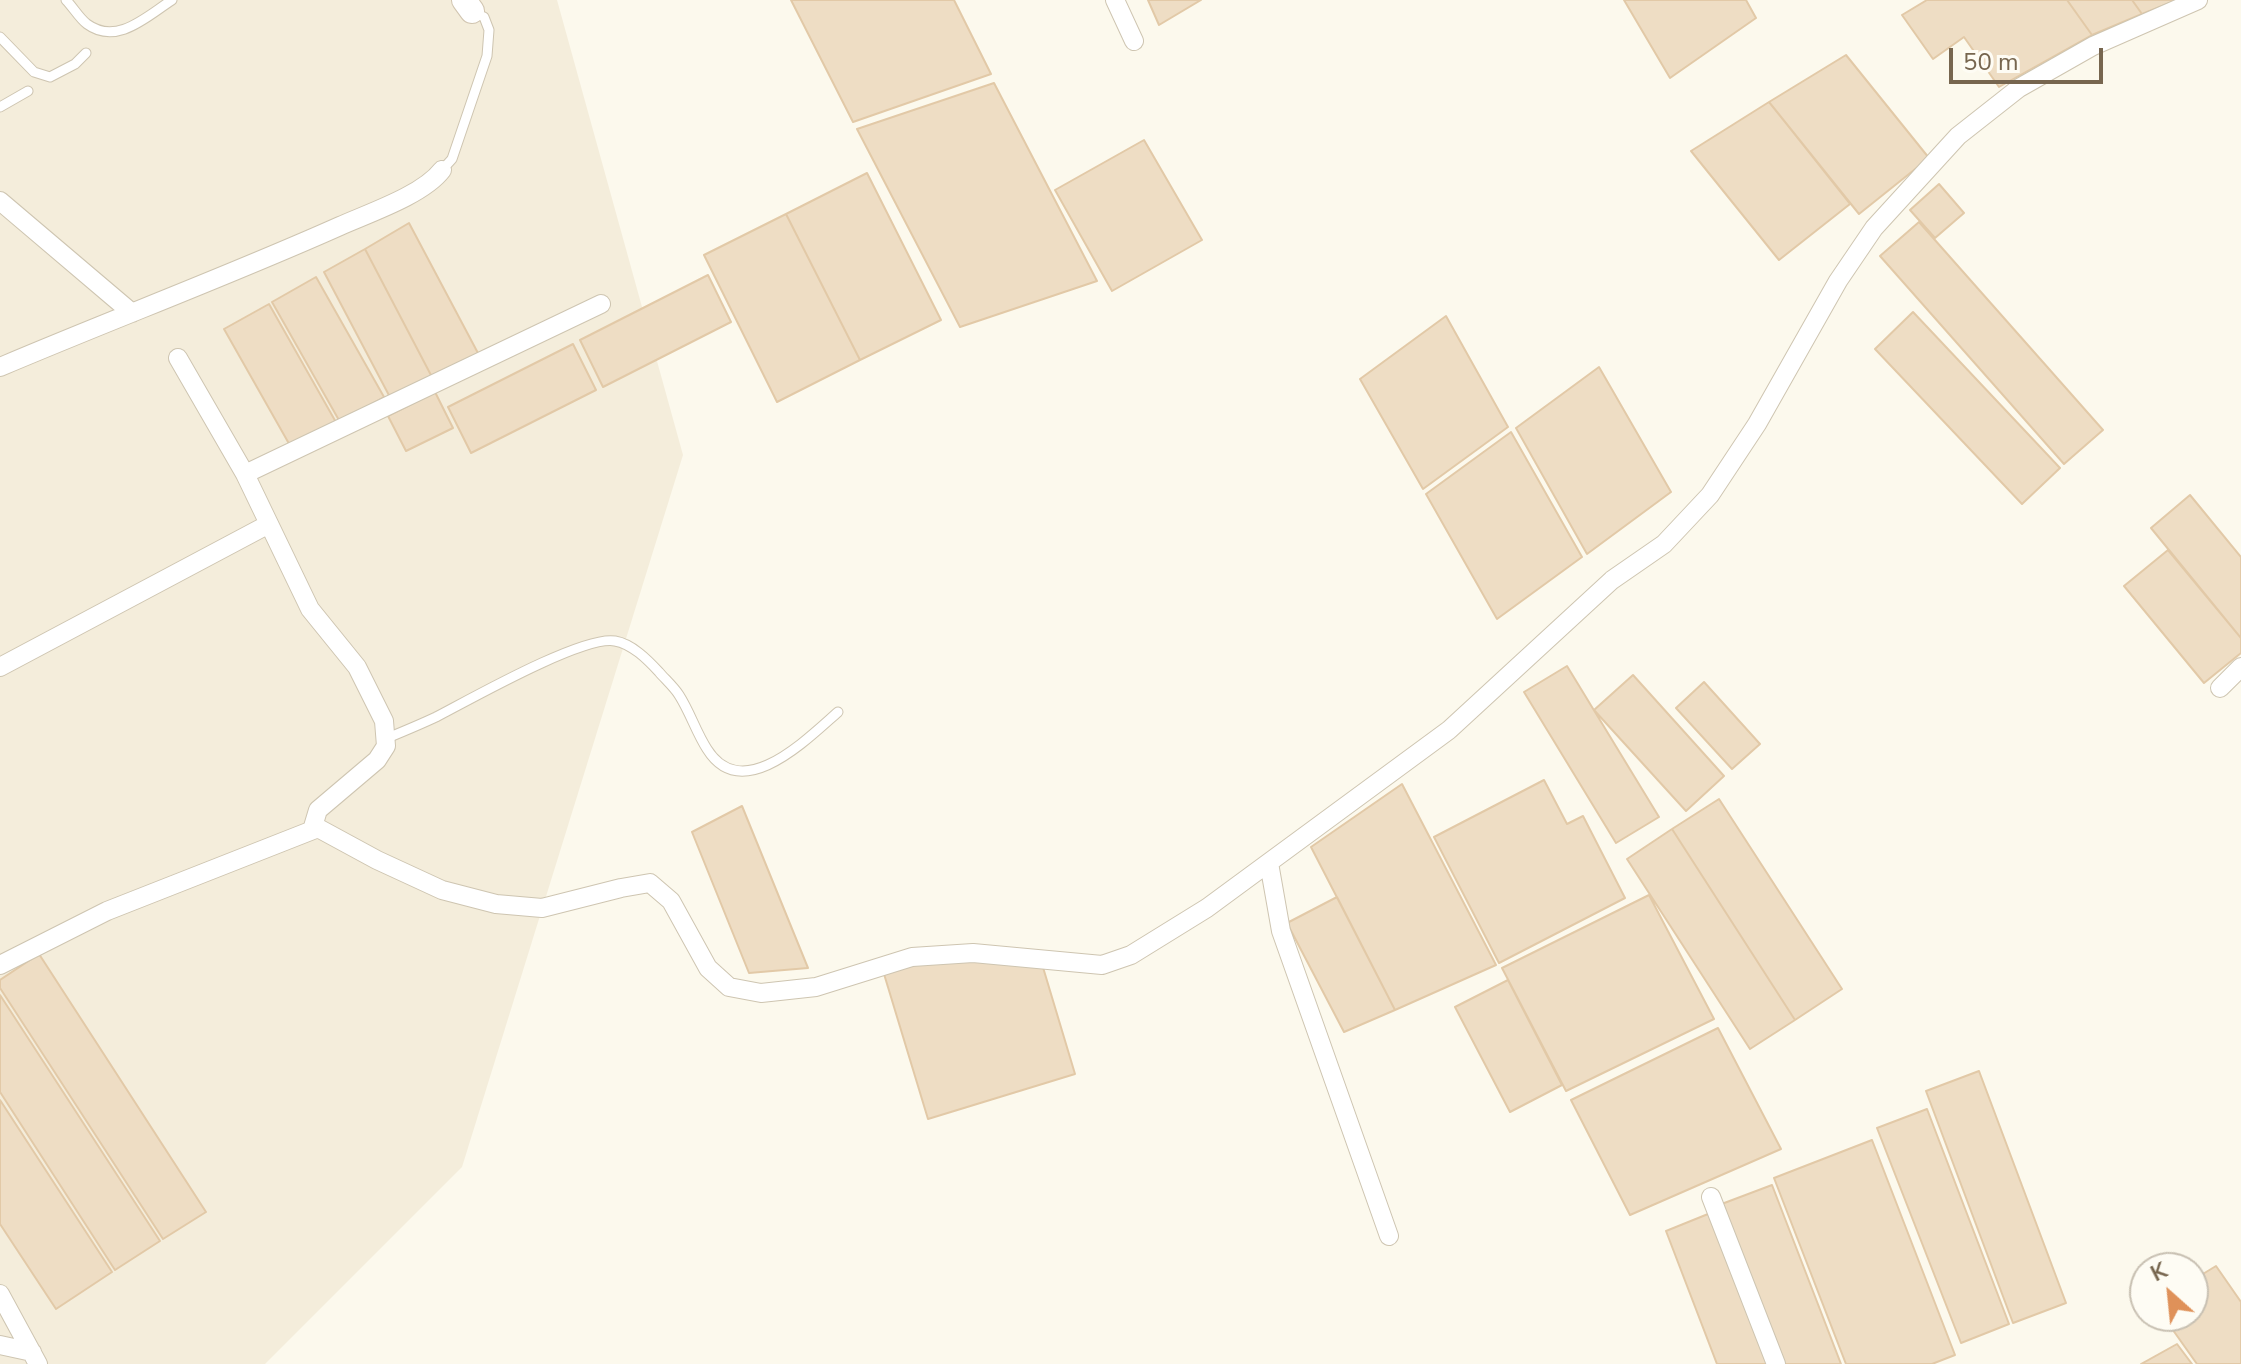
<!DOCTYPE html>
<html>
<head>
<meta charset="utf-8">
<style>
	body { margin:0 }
	#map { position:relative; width:2241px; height:1364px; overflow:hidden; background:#fcf9ed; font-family:"Nunito Sans",sans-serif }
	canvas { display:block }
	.north { position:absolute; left:2129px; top:1252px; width:80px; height:80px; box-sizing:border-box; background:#fefcf4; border:2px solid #c8c0b2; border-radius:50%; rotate:333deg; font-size:22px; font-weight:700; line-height:32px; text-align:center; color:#77664f }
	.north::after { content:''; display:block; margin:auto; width:28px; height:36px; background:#df9159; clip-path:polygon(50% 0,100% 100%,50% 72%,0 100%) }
	.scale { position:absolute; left:1949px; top:48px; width:154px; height:36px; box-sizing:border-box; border:4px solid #77664f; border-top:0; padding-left:10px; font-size:24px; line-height:28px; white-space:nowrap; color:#77664f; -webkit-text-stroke:6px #fefcf4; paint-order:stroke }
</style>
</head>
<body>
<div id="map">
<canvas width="2241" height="1364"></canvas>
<div class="north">K</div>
<div class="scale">50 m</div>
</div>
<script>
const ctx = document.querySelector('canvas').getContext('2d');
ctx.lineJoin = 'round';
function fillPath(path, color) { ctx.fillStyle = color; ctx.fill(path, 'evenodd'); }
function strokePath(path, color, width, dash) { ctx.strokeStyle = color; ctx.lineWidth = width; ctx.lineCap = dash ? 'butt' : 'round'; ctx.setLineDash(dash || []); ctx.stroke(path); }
fillPath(new Path2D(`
	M0 0H557L683 455 462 1167 265 1364H0Z`), '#f4eddb');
const building = new Path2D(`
	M791 0H954L991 74 853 122Z
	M1148 0H1201L1159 25Z
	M1624 0H1746L1756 18 1670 78Z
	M1927 0H2067L2092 35 1999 87 1964 37 1933 59 1902 15Z
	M2067 0H2132L2142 14 2092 35Z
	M2132 0H2177L2142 14Z
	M1846 55 1929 158 1859 214 1769 102Z
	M994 83 1097 281 960 327 857 129Z
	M1769 102 1850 204 1779 260 1691 151Z
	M1144 140 1202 240 1112 291 1055 190Z
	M867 173 941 320 860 360 786 214Z
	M1939 184 1964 213 1935 238 1910 210Z
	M786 214 860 360 777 402 704 255Z
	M1919 222 2103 430 2064 464 1880 256Z
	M409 223 479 355 433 379 365 249Z
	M365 249 433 379 392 401 324 272Z
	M708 275 731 322 603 387 580 340Z
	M316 277 384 397 340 422 272 302Z
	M269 304 337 424 292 449 224 329Z
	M1913 312 2060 468 2022 504 1875 349Z
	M1446 316 1508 427 1423 489 1360 379Z
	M573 344 596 390 471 453 448 407Z
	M1599 367 1671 492 1587 554 1516 428Z
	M435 392 453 428 406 451 388 416Z
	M1511 432 1582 557 1497 619 1426 494Z
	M2190 495 2241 557V638L2151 528Z
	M2168 550 2241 638V653L2204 683 2124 586Z
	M1567 666 1659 817 1616 843 1524 692Z
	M1633 675 1724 776 1686 811 1594 710Z
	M1704 682 1760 744 1732 769 1676 708Z
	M1544 780 1567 824 1583 816 1625 898 1499 963 1434 837Z
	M1402 784 1496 965 1395 1010 1311 847Z
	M1719 799 1842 989 1795 1020 1672 829Z
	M742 806 808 968 749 973 692 832Z
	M1672 829 1795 1020 1750 1049 1627 859Z
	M1649 895 1714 1019 1566 1091 1502 968Z
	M1337 897 1395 1010 1344 1032 1287 923Z
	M39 954 206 1212 163 1239 0 988V980Z
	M931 960 1042 964 1075 1074 928 1119 884 974Z
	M1508 980 1562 1085 1510 1112 1455 1007Z
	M0 995 160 1241 115 1270 0 1092Z
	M1718 1028 1781 1149 1630 1215 1571 1100Z
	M1979 1071 2066 1303 2013 1323 1926 1091Z
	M0 1100 112 1272 56 1309 0 1224Z
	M1927 1109 2009 1324 1961 1343 1877 1128Z
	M1872 1140 1955 1355 1932 1364H1846L1774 1178Z
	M1772 1185 1841 1364H1780L1719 1205Z
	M1713 1212 1772 1364H1717L1666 1231Z
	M2216 1266 2241 1302V1364H2197L2163 1316H2193V1280Z
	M2177 1344 2192 1364H2141Z`);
fillPath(building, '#eeddc4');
strokePath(building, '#e2c9a7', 2);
const lane = new Path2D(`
	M66 0C73 7 79 18 87 24 117 46 147 16 172 0
	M0 37 34 72 50 77 75 64 86 53
	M0 107 28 91
	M442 170 452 159 487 56 489 30 484 17 473 12
	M385 739C402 732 419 725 436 717 469 700 583 635 615 641 632 644 647 659 659 672 665 679 674 687 679 695 690 712 696 732 707 749 742 805 806 740 838 712`);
const street = new Path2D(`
	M1115 0 1134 41
	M0 201 132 313
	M178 358 245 474 310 609 357 667 384 721 386 746 377 760 318 810 312 830
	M0 367C113 319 228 276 340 226 369 213 423 195 442 170
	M245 474 601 304
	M0 667 269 524
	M2220 688 2241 667
	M1269 863 1281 931 1389 1236
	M0 965 107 911 318 828 377 860 442 890 496 904 542 908 621 888 650 883 671 901 708 968 729 987 761 993 816 987 912 957 973 953 1102 965 1131 955 1207 908 1449 730 1612 580 1664 544 1710 495 1757 424 1838 281 1874 228 1958 136 2019 88 2093 46 2198 0
	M1711 1197 1776 1364
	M0 1294 38 1364
	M0 1345 32 1352`);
const secondary = new Path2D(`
	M464 0 472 11`);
strokePath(lane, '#cec5b1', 11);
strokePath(street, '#cec5b1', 20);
strokePath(secondary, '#d1c5b0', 26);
strokePath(lane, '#fff', 9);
strokePath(street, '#fff', 18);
strokePath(secondary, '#fff', 24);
</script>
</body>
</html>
